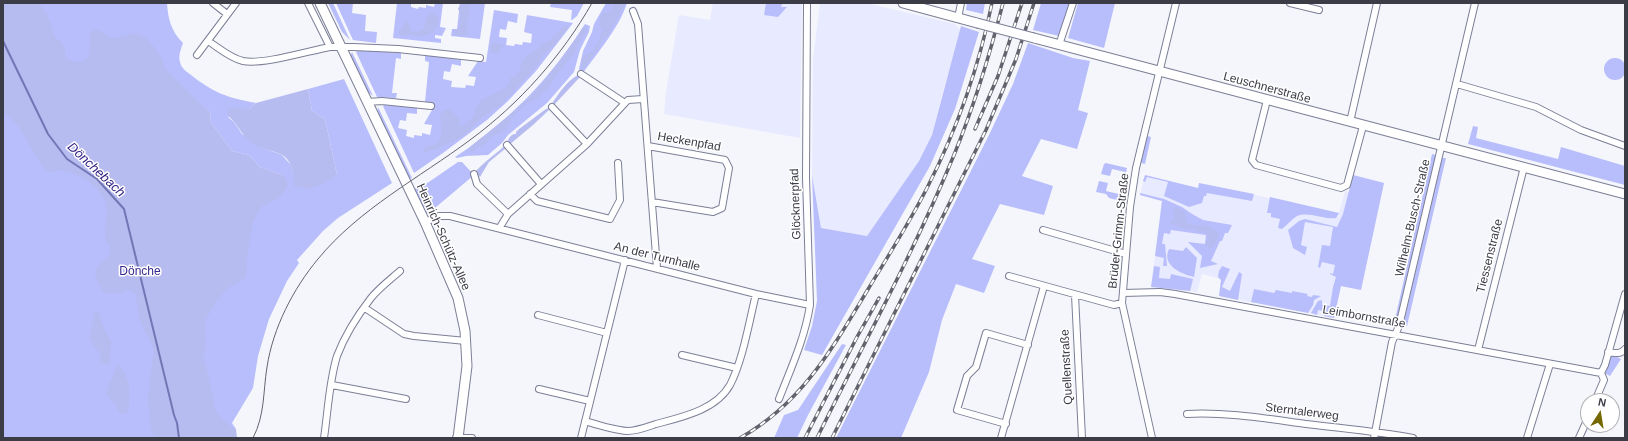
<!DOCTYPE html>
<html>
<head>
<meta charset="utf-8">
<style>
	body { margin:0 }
	#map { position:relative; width:1628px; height:441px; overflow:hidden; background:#f5f6fb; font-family:Helvetica,sans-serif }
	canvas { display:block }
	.frame { position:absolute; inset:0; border:4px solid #3b3c46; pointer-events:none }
	.north { position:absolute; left:1580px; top:393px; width:40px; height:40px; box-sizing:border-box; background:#fff; border:1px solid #b1b1b5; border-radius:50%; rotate:12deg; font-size:11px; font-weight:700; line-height:16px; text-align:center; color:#3b3c46 }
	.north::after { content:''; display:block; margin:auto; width:14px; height:18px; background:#766800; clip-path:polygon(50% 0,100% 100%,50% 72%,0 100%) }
</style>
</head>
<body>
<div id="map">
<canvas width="1628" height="441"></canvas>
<div class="frame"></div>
<div class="north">N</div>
</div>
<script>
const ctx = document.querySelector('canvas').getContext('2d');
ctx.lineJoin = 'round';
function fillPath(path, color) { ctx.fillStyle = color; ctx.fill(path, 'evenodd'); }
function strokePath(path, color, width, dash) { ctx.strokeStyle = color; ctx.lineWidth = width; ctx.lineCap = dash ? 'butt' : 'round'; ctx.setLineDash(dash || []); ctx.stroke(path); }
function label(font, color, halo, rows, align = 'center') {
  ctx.font = font + ' Helvetica,sans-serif'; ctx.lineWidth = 3; ctx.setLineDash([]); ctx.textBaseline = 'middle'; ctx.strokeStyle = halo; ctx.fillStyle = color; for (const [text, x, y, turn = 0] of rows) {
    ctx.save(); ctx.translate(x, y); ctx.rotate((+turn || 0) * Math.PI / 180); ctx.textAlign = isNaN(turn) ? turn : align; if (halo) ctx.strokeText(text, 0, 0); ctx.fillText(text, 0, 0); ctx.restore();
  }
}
fillPath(new Path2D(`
	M713 3H802L800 138 664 114 666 92 679 15 710 20Z
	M820 3H866L955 24 961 31 943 91 932 135 920 161 867 236 821 228 812 175 813 59Z
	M1145 175 1198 188 1199 183 1339 213 1345 191 1349 192 1353 175 1384 183 1361 290 1341 286 1334 318 1219 296 1221 279 1202 274 1197 292 1169 288 1151 287 1162 201 1140 195Z`), '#e8eaff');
fillPath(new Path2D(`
	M3 3H167C168 19 171 31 183 43 181 49 178 56 180 62 181 68 187 72 191 75 214 93 228 98 256 103L249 109 228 117 234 122 242 134 261 147 282 155 291 165 295 177 294 186 337 175 325 119 312 111 308 89 344 79 392 183 338 218 323 231 297 260 299 263 287 281 269 319 258 356 253 388 232 423 236 429 230 426 223 438H3ZM199 103 211 114 210 121 232 151 249 155 260 167 282 175 249 189Z
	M328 3H333L350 40 342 32Z
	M336 3H353L352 13 366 15 365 31 377 32 376 43 353 40Z
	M397 3H411V7L418 9 419 7 426 8V5L434 7 435 3H443L440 27 446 28 442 36 435 35V38L441 39V43L393 38Z
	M460 3H485L480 39 451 36 452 29H457Z
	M551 3 555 4 584 3 577 16 572 20H571L572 10 550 7Z
	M606 3H627C620 26 597 54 582 74L579 69 583 51 592 32 594 24Z
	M766 3 782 4 781 7H787L778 17 764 15Z
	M967 3H985L983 14 966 10Z
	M1041 3H1071L1059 36 1033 30Z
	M1078 3H1115L1104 48 1068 38Z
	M494 10 518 14 517 23 508 21 506 30 500 29 499 37 507 38 506 45 514 46 515 44 522 45 523 42 531 43 532 34 524 32 527 15 573 23 536 71 508 101 487 120 443 153 414 173 383 106 385 105 417 108V114L407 113 406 121 400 120 398 128 407 130 406 136 414 138V135L422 136V133L430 135 432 125 424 124 432 110 433 103 425 102 429 62 425 61V55L461 60V66L452 64 450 72 444 71 443 79 452 81 451 87 465 88 466 85 474 86 476 77 468 76 478 61 486 62Z
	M585 24 590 26 589 32 580 50 574 72 547 103 508 135 502 143 488 155 466 156 457 158 455 157C468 149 479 140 490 131 530 99 557 67 585 24Z
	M961 26 979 32 955 109 930 166 822 355 804 350 812 326 817 301 812 175 821 228 867 236 919 161 932 135Z
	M1028 43 1073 58 1090 61 1078 110 1088 113 1077 149 1041 139 1022 176 1053 186 1044 215 1000 204 972 259 995 266 984 293 956 284 942 320 929 372 901 438H836L989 135 1013 84Z
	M359 50 401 53V59L396 58 392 93H397L396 98 377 97 356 52Z
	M352 52 373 96 367 91 350 57Z
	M1604 69a11 11 0 1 1 22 0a11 11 0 1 1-22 0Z
	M378 107 412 178 409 179 377 113Z
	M1473 126 1478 127 1476 138 1558 159 1561 147 1625 166V185L1468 144Z
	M1147 136 1151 137 1145 164 1141 163Z
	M1432 154 1436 155 1397 325 1394 324Z
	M1442 158H1446L1407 326 1403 325Z
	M458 162H462L474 175 435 208C427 205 424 196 420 188Z
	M1106 163 1127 168 1121 201 1109 198 1106 194 1096 192 1099 181 1108 183 1106 191 1119 194 1125 172 1112 169 1110 176 1101 174 1104 164Z
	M1145 175 1198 188 1199 183 1254 194 1252 201 1207 193 1206 196H1204L1202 203 1189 207 1164 196 1168 182 1147 177 1145 182 1143 181Z
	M1353 175 1384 183 1361 290 1341 286 1334 318 1324 316 1325 311 1318 310 1317 315 1311 313 1318 301 1322 300V305L1330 306 1333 287 1336 277 1330 274V273L1333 274 1335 265 1322 262 1320 268 1318 267 1322 245 1330 246 1333 227 1305 222 1301 245 1307 247 1305 255 1293 248 1288 230 1299 221 1305 219 1337 227 1343 214Z
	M417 187 430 214H426L413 190Z
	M1140 193 1164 199 1182 207 1192 214 1203 220 1232 225 1228 233H1225L1222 241H1220L1211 261 1218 264 1200 268 1202 256 1188 242 1205 244 1206 235 1171 230 1170 234 1164 233 1162 244H1165L1167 266H1163L1164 258 1155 256 1162 201 1140 195Z
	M1270 197 1339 213 1336 218C1324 220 1309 211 1297 216 1292 219 1287 225 1282 229L1278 228 1280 219 1271 217V213H1267Z
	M1186 247 1197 258 1194 277C1181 274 1161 265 1169 249L1183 251Z
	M1154 266 1160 267 1159 278 1170 279 1171 274 1193 279 1190 291 1151 287Z
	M1222 266 1230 269 1222 287 1230 291 1239 272 1242 274 1238 300 1219 296 1221 280 1218 277 1219 271Z
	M1254 289 1274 293 1276 290 1292 293V291L1308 294 1307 296 1312 297 1313 295 1321 296 1314 300 1313 305 1308 313 1251 302Z
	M842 344 846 345 808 415 797 438H774L784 415 798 410Z
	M1610 356H1615L1621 359 1610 376 1604 373Z`), '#b8befc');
fillPath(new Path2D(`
	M3 3H39L48 16 55 37 60 41 65 49V58C76 62 89 66 90 49 91 43 89 39 90 33L95 30C104 31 103 34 109 37 117 40 128 34 135 33L147 38 160 55 165 68 211 114 210 121 232 151 249 155 260 167 282 175 287 180V186L281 197 261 207 253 221 247 260 246 277 238 283 229 287 216 302 205 321 206 340 203 358 209 377 215 408 222 420 236 429 237 438H154L150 423 148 398 154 349 139 319 136 296 132 291 127 290 120 293 110 294 103 292 95 275 97 267 110 255C111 245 106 243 105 235 104 227 107 218 107 211 106 189 83 174 63 171 56 170 50 175 44 168 29 149 24 126 3 112Z
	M461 3H470C470 9 469 18 466 24L468 29V34C463 36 457 37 453 33V31L459 29C459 22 463 16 458 9Z
	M616 3H626L608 35 602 40 599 49 596 51 584 69 581 70 582 59 585 55 592 52 599 41 602 30C598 24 599 21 602 14L611 11Z
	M430 13 438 16C441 25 433 34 423 36 419 36 415 35 411 35 406 35 403 37 399 34V30L402 29 405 20 410 23V29L413 32 420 31 425 27V20Z
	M565 25 569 27 555 44 543 55 539 63 531 73 500 106 484 116 467 133 456 140 436 149 424 152 422 151 427 146 437 144C442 135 444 127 439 117L444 110H451L459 118V125L464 126 474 116 476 107 481 100 507 87 511 77 513 78C523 72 519 63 527 55 529 53 533 53 535 51 538 50 539 46 541 44 544 42 547 42 550 40 555 36 560 29 565 25Z
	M586 26 587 28 574 53 556 76 549 87 542 93 539 98C527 100 516 114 509 123 507 126 507 129 505 131L494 135 482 147H477L473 153 469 150 470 147C491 130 514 113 533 93 551 73 568 51 583 27Z
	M493 42 504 45 497 54 490 52V47Z
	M578 75 581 76 553 106V102C559 93 568 80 578 75Z
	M308 89 312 111 325 119 337 175 325 183 308 189 294 186C295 175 292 159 280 154 272 150 262 149 254 144 245 139 241 131 235 123 231 118 228 117 227 111L231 107 249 109 256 103Z
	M551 108 533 125 509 145C506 140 510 136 514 134H516V132L519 129 546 109Z
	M503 147 506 148 489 162 480 177 476 173V171C484 162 496 154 503 147Z
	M1176 207 1185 212 1187 223 1199 226 1206 225 1219 233 1215 245 1211 249 1205 244 1208 238 1204 231 1198 232 1194 228 1186 229 1172 224 1171 222 1174 218 1173 208Z
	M95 310 98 311 104 329 111 342 110 361 108 365 101 364 99 352 94 347 90 338Z
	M117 365H120C130 379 132 397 127 413L120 414 116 404 107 396C106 390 115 372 117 365Z`), '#b6bbf0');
strokePath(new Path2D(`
	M3 41 48 134 67 159 97 179 124 209 174 415 177 423 179 438`), '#7376b5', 2);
const street = new Path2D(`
	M213 3 227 14
	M308 3 330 47
	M1290 3 1319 10
	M633 11 638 24 657 268
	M958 18 961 3
	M208 41C219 48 230 58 243 61 263 65 308 51 330 47H353L398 49 480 58
	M1059 45 1073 3
	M197 55 236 3
	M581 74 625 103
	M1457 84 1536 107 1581 130 1625 146
	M1267 100 1252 160 1256 165 1341 188 1347 185 1363 126
	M367 102 382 101 431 106
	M552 107 587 144
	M1350 122 1377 3
	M507 145 541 184
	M648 146 725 160 729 168 722 208 713 212 652 202
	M474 174 477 184 508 214
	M530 194 537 201 610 219 620 200 618 163
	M425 222 439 216H450L756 294 810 305
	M500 227 508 214 587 144 625 103 628 100 643 99
	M1043 230 1126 254
	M1009 276 1114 305 1122 303
	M1123 293 1160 292 1175 294 1601 373
	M1075 295 1082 438
	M365 308 404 334 414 336 466 341
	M538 315 607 333
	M1478 350 1524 167
	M1608 352C1615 353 1620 355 1625 349
	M682 355 737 368
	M332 385 406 399
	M539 389 590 401
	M779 399C791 368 805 338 810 305L806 178 807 3
	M1595 401 1604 380 1601 373 1605 365 1625 294
	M1187 414C1224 412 1262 418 1299 423 1337 428 1375 431 1413 438
	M585 421C598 425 613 430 627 431 637 431 647 427 656 424 682 417 716 410 730 385 743 360 749 322 756 294
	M1006 424 957 410 967 376 976 367 986 333 1028 345
	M324 438C328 411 329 382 337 356 345 335 357 316 371 298 379 288 391 279 400 271
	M456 438H472
	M581 438 625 260
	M1001 438 1044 286
	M1152 438 1122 303 1130 207 1136 168 1176 3
	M1374 438 1392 342 1399 326 1475 3
	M1527 438 1550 364
	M1579 438 1588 418`);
const secondary = new Path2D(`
	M320 3 425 222 458 298 465 331 467 366 458 438
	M903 3 977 23
	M1034 38 1625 194`);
strokePath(street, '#7c7f96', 8);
strokePath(secondary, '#7c7f96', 11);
strokePath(street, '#fff', 6);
strokePath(secondary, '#fff', 9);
strokePath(new Path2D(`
	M253 438C265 415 263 392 267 367 273 328 293 289 318 259 359 209 419 178 470 140 519 104 562 56 592 3`), '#62636c', 1);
const rail = new Path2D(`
	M975 129 998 76 1022 3
	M740 438C802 403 832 349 867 291 888 256 910 222 928 186 957 129 979 66 992 3
	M805 438 857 337 879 298
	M817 438C863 345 914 252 954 155 974 106 990 54 1003 3
	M832 438 986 130 1016 59 1034 3`);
strokePath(rail, '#62636c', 3.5);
strokePath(rail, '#fff', 2, [6]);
const secondaryBridge = new Path2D(`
	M977 23 1034 38`);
strokePath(secondaryBridge, '#7c7f96', 11, []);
strokePath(secondaryBridge, '#fff', 9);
label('12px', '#3b3c46', '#fff', [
	["Leuschnerstraße",1267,88,15],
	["Heckenpfad",689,142,10],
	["Glöcknerpfad",796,204,-92],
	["Wilhelm-Busch-Straße",1413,218,-77],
	["Brüder-Grimm-Straße",1119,231,-84],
	["Heinrich-Schütz-Allee",443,237,66],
	["Tiessenstraße",1490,256,-76],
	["An der Turnhalle",657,257,14],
	["Leimbornstraße",1364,317,10],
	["Quellenstraße",1067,367,-93],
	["Sterntalerweg",1302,412,7]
]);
label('12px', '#362b8e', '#fff', [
	["Dönche",140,272]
]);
label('italic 13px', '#2c1d80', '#fff', [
	["Dönchebach",96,170,43]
]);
</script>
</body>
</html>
